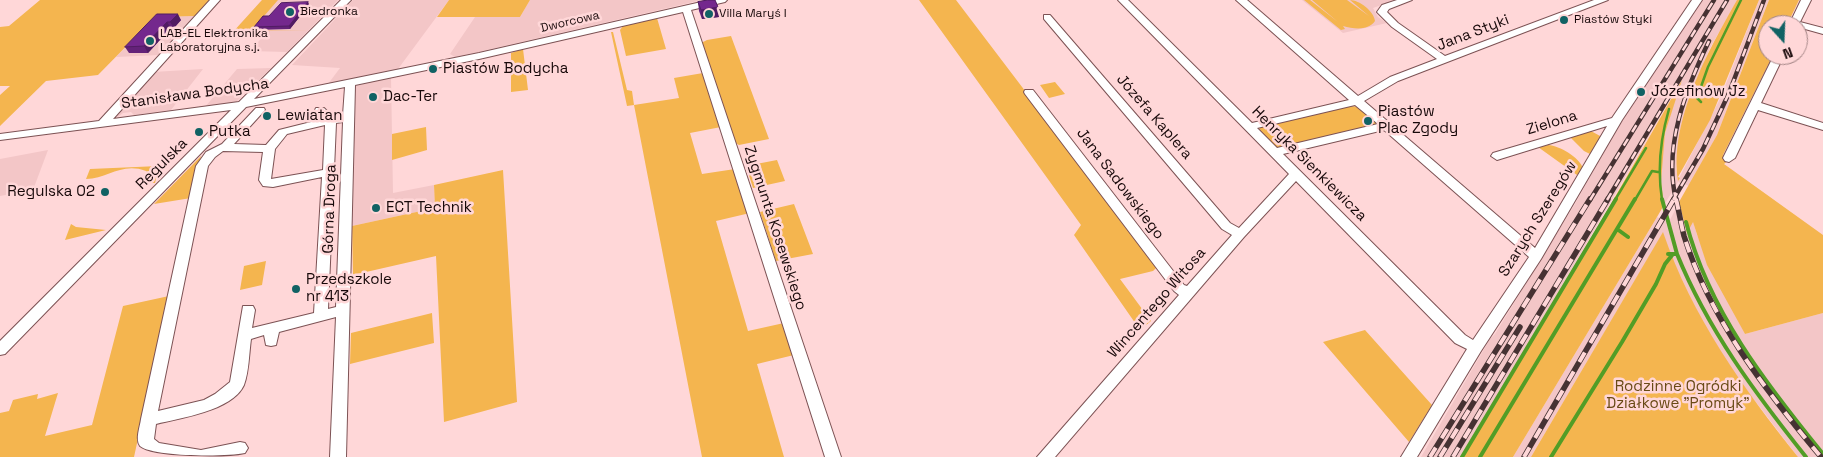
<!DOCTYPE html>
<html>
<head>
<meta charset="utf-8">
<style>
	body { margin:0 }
	#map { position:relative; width:1823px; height:457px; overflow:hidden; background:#ffd7d8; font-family:"Space Grotesk",sans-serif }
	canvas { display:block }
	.north { position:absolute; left:1758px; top:15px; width:50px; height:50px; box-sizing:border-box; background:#ffd7d8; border:1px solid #a28485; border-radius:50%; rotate:160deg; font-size:14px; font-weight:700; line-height:20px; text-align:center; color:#170809 }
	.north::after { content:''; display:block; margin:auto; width:18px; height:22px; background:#116264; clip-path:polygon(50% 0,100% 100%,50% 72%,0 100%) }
</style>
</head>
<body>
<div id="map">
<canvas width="1823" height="457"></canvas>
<div class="north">N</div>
</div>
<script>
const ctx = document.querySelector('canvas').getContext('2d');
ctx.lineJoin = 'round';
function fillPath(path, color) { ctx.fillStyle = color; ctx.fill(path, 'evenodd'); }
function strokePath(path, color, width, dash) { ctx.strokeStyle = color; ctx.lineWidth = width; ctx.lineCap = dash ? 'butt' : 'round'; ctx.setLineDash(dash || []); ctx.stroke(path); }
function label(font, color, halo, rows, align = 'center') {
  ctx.font = font + ' "Space Grotesk",sans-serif'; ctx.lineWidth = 5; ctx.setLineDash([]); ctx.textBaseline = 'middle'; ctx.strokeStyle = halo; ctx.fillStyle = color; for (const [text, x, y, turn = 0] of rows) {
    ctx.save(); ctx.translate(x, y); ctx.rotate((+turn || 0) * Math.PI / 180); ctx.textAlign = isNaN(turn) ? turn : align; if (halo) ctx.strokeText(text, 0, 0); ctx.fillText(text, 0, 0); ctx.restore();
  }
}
fillPath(new Path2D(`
	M262 0H338L287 52 250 51 267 32H233Z
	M353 0H449L398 69 328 84 340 68 292 65Z
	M530 0H702L478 52 455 57 450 54 475 17H520Z
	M1302 0H1396L1373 8 1378 17 1387 23 1343 33Z
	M1699 0H1737L1709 50 1679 139 1676 169 1678 180 1720 99 1759 0H1769L1717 135 1692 181 1689 186 1678 182 1664 205 1661 182 1662 157 1665 133 1680 83 1462 457H1421L1490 339 1495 334 1575 204 1634 98Z
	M195 16 159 55 116 57 155 17Z
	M271 68 235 103 205 107 237 69Z
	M203 69 171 110 134 115 131 112 123 113 118 117 114 115 153 72Z
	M391 77 393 193 434 185 435 208 352 226 355 86Z
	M48 150 33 190 0 196V159Z
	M1679 202 1686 232 1693 221 1697 235 1745 334 1823 313V457H1798L1733 372 1703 323 1672 259 1663 233 1531 457H1513L1657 217 1669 222Z`), '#f3c6c7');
fillPath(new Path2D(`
	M40 0H210L195 16 155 17 98 75 46 81 0 126V95L10 86H0V27L9 26Z
	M262 0H278L251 31 309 30 233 32Z
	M449 0H530L520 17H437Z
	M919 0H956L1158 266 1153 271 1120 279 1151 321 1140 330 1074 235 1081 225Z
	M1304 0H1310L1338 22 1312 0H1347L1369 16 1350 0C1359 0 1374 11 1375 21 1368 31 1354 29 1343 26L1345 29 1341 30Z
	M1737 0H1759L1710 120 1678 177 1680 178 1678 181C1669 121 1708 51 1737 0Z
	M1769 0H1799L1787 25H1768V55H1773L1723 155 1729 160 1724 164 1823 235V313L1745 334 1707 265 1693 222 1687 233 1679 202 1717 135Z
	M657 18 666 49 626 56 620 30 623 26Z
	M611 32H613L627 90 632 91 634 105 679 98 674 78 703 73 721 127 690 133 702 174 735 169 750 213 716 221 748 331 784 323 794 355 757 364 784 457H702L634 105 627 106Z
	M731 36 769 139 739 145 734 142 701 43 707 40Z
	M523 49 528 90 511 92V53Z
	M1682 80 1665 133 1661 182 1664 205 1657 217 1513 457H1462L1592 237Z
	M1055 82 1065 94 1049 98 1040 85Z
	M1351 106 1359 107 1379 125 1279 151 1258 130 1261 127Z
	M426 127 427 150 392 160V134Z
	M1589 130 1602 137 1590 154 1584 151 1570 137Z
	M1548 145C1560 146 1579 157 1583 168L1577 175 1538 147Z
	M201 156 191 198 154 204Z
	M777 160 785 181 753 188 746 166Z
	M159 166 155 183H147L150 176 146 171C121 162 108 179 86 179L90 169Z
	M503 170 517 402 444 422 436 256 353 275 352 226 435 208 434 185Z
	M794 204 813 254 776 261 760 212Z
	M71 224 76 227 106 230 65 240Z
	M1663 232C1692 317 1743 388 1798 457H1531Z
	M266 261 262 285 240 290 244 266Z
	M169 296 134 457H0V413L9 411 13 400 38 394 37 399 58 393 45 436 92 425 123 306Z
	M432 313 434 343 350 364 351 333Z
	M1365 330 1432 405 1409 442 1323 342Z`), '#f4b54f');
strokePath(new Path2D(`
	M1701 102 1697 98 1708 67 1741 0
	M1615 200 1646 148
	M1635 200 1652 171 1658 172
	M1662 200C1657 168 1660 140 1669 109`), '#529d26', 2.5);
strokePath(new Path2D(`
	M1662 199 1677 254
	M1686 222C1709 311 1766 384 1823 454
	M1617 229 1628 237
	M1668 254H1677C1708 330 1755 393 1806 457
	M1462 457 1616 199
	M1480 457 1635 199
	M1551 457 1622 342 1656 284 1665 264 1673 254`), '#529d26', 4);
const minor = new Path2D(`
	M210 0H220L113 119 239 102 341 0H351L254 99 479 53 710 0H727L725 2 691 10 841 457H825L683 12 479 59 355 85 346 457H330L336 317 279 332 276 345 271 346 266 345 264 335 251 339C249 353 249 372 244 385 232 411 180 418 156 424L154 439 159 443 201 450 240 442 245 443 248 448 245 453C226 457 153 457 140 446 135 439 140 427 141 419L196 166 206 152 222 144 256 108H264L265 110 234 144 266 145 279 130 323 119 315 110 316 108H324L333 117 343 115 345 87 246 107 5 354 0 355V341L231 110 0 140V134L99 121ZM343 122 336 307 328 309 336 123ZM325 125 323 170 271 179 275 149 287 134ZM223 151 263 152 259 180 263 186 273 187 322 177 314 313 252 328 255 310 253 306H243L230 382 215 394 204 400 158 411 208 166 215 157Z
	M1118 0H1128L1252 123 1349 100 1236 0H1247L1358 96 1390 77 1437 59 1392 27 1377 12 1382 5 1397 0H1412L1389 9 1387 12 1398 23 1445 56 1594 0H1608L1398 81 1364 101 1535 248 1607 126 1497 160 1491 156 1493 153 1612 118 1692 0H1702L1622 120 1541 259 1481 351 1417 457H1401L1467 349 1455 343 1296 181 1244 237 1055 457H1037L1179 295 1174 291 1025 94 1024 92 1025 90H1033L1184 285 1187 286 1232 235 1222 229 1044 19V15H1050L1230 223 1239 228 1289 174ZM1355 105 1378 124 1277 148 1257 128ZM1384 130 1529 257 1473 340 1465 335 1283 154Z
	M1801 0H1811L1800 22 1823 28V34L1798 27V25H1789Z
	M1774 55H1784L1761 103 1823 123V130L1758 110 1735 158 1729 162 1725 161 1723 158Z`);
strokePath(minor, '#7c5254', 2);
fillPath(minor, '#fff');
const railFar1 = new Path2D(`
	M1590 200 1714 0
	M1607 200 1727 0
	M1673 200 1703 149 1729 93 1764 0
	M1676 200C1663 146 1686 89 1709 41`);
const rail = new Path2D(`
	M1676 199C1679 211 1681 224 1684 236 1710 319 1766 391 1821 457
	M1430 457 1590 199
	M1440 457 1520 327
	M1453 457 1608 199
	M1524 457 1674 199`);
strokePath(railFar1, '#463233', 4.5);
strokePath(rail, '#463233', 5.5);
strokePath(railFar1, '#ffd7d8', 2.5, [8]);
strokePath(rail, '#ffd7d8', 4, [11]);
fillPath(new Path2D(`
	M308 2 309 5 290 29 256 30 254 27 269 16Z
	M698 2 718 7 719 17 702 19 699 11Z
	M157 14 181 20 174 28H171L148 53H129L125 47Z`), '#642279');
fillPath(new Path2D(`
	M308 2 309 5 290 29 289 26Z
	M718 7 719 17 702 19 701 10Z
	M178 14 181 20 174 28 170 22Z
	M167 22 171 28 148 53 144 46Z`), '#511c63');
const building = new Path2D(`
	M708 0H715L718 7 701 10 698 2Z
	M308 2 289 26 254 27 263 16H269L281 3Z
	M157 14H178L170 22H167L144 46 125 47Z`);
fillPath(building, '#74288d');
strokePath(building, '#511c63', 1);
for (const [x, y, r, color] of [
	[290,12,5,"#116264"],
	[709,14,5,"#116264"],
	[1564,20,5,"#116264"],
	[150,41,5,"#116264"],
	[433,69,5,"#116264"],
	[1641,92,5,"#116264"],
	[373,97,5,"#116264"],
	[267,116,5,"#116264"],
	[1368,121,5,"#116264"],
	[199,132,5,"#116264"],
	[105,192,5,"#116264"],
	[376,208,5,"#116264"],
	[296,289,5,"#116264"]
]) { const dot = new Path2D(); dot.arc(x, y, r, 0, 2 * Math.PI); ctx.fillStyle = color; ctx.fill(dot); strokePath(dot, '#ffd7d8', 2); }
label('12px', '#170809', '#ffd7d8', [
	["Biedronka",300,12],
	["Villa Maryś I",719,14],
	["Piastów Styki",1574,20],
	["LAB-EL Elektronika",160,34],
	["Laboratoryjna s.j.",160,48]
], 'left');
label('12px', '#170809', '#ffd7d8', [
	["Dworcowa",570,22,-13]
]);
label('15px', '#170809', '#ffd7d8', [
	["Jana Styki",1473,33,-21],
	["Stanisława Bodycha",195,94,-8],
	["Józefa Kaplera",1154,117,49],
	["Zielona",1552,123,-17],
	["Regulska",162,164,-45],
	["Henryka Sienkiewicza",1309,164,45],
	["Jana Sadowskiego",1120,184,53],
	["Górna Droga",330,209,-88],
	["Szarych Szeregów",1538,219,-58],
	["Zygmunta Kosewskiego",775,228,72],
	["Wincentego Witosa",1157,303,-49]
]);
label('15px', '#170809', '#ffd7d8', [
	["Piastów Bodycha",443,69],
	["Józefinów Jz",1651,92],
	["Dac-Ter",383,97],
	["Piastów",1378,112],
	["Plac Zgody",1378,129],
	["Lewiatan",277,116],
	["Putka",209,132],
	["Regulska 02",95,192,"right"],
	["ECT Technik",386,208],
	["Przedszkole",306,280],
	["nr 413",306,297]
], 'left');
label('15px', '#694a15', '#ffd7d8', [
	["Rodzinne Ogródki",1678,387],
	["Działkowe \"Promyk\"",1678,404]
]);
</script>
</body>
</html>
